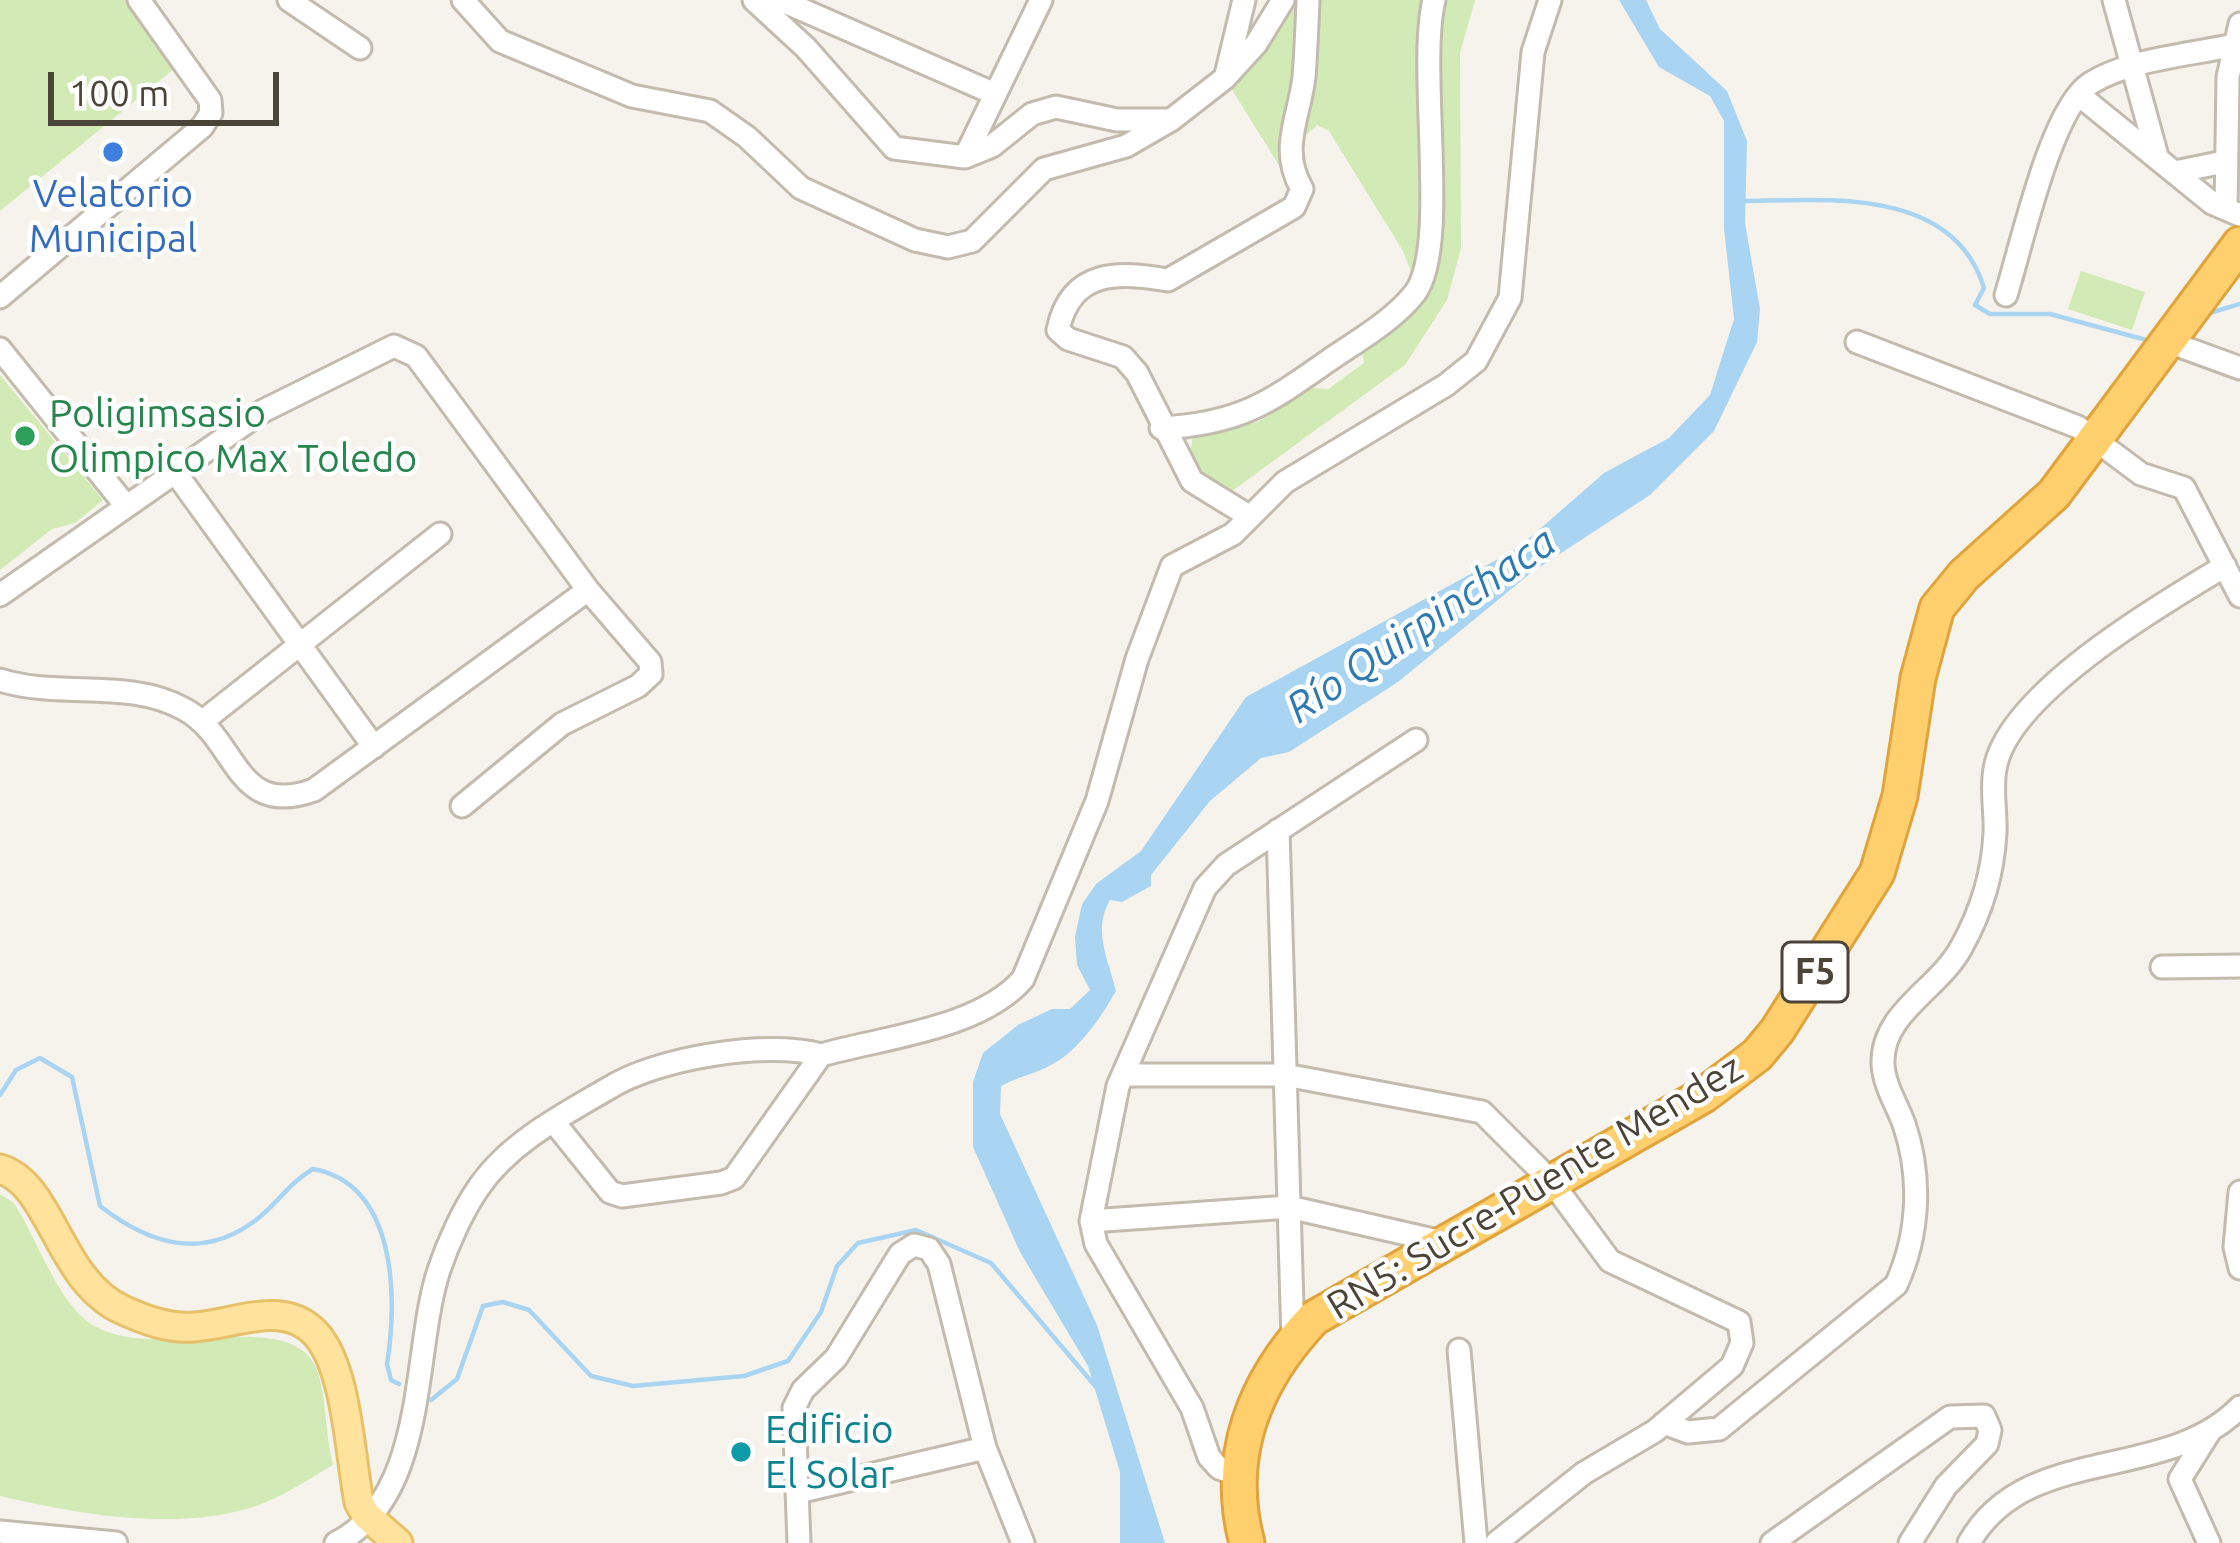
<!DOCTYPE html>
<html>
<head>
<meta charset="utf-8">
<style>
	body { margin:0 }
	#map { position:relative; width:2240px; height:1543px; overflow:hidden; background:#f6f3ec; font-family:Ubuntu,sans-serif }
	canvas { display:block }
	.scale { position:absolute; left:48px; top:72px; width:231px; height:54px; box-sizing:border-box; border:6px solid #4b4439; border-top:0; padding-left:15px; font-size:36px; line-height:42px; white-space:nowrap; color:#4b4439; -webkit-text-stroke:9px #fff; paint-order:stroke }
</style>
</head>
<body>
<div id="map">
<canvas width="2240" height="1543"></canvas>
<div class="scale">100 m</div>
</div>
<script>
const ctx = document.querySelector('canvas').getContext('2d');
ctx.lineJoin = 'round';
function fillPath(path, color) { ctx.fillStyle = color; ctx.fill(path, 'evenodd'); }
function strokePath(path, color, width, dash) { ctx.strokeStyle = color; ctx.lineWidth = width; ctx.lineCap = dash ? 'butt' : 'round'; ctx.setLineDash(dash || []); ctx.stroke(path); }
function label(font, color, halo, rows, align = 'center') {
  ctx.font = font + ' Ubuntu,sans-serif'; ctx.lineWidth = 9; ctx.setLineDash([]); ctx.textBaseline = 'middle'; ctx.strokeStyle = halo; ctx.fillStyle = color; for (const [text, x, y, turn = 0] of rows) {
    ctx.save(); ctx.translate(x, y); ctx.rotate((+turn || 0) * Math.PI / 180); ctx.textAlign = isNaN(turn) ? turn : align; if (halo) ctx.strokeText(text, 0, 0); ctx.fillText(text, 0, 0); ctx.restore();
  }
}
fillPath(new Path2D(`
	M0 0H125L174 69 0 211Z
	M1293 0 1306 24 1280 167 1231 88Z
	M1315 0H1425C1414 93 1431 188 1414 279L1403 251 1329 131 1317 125 1295 145C1306 101 1327 45 1315 0Z
	M1446 0H1475L1460 53 1461 248 1447 300 1405 365 1232 491 1197 476 1190 455 1193 435 1258 422 1311 388 1328 389 1364 363 1362 353 1424 296 1434 68Z
	M2081 271 2145 292 2132 330 2068 309Z
	M0 375 103 500 75 523 52 529 0 570Z
	M0 1194 14 1203C36 1238 52 1286 80 1315 138 1374 294 1297 318 1373 327 1402 325 1435 333 1465 307 1480 280 1499 250 1508 173 1531 77 1514 0 1496Z`), '#d2eab5');
fillPath(new Path2D(`
	M1619 0H1646L1660 29 1727 91 1747 141 1745 223 1760 309 1757 342 1714 431 1650 495 1532 572 1398 682 1289 752 1261 758 1210 801 1151 875V886L1122 902 1110 900C1092 930 1109 961 1116 991 1100 1019 1076 1055 1045 1068 1030 1075 1015 1078 1001 1086L1000 1114 1097 1325 1165 1543H1120V1472L1088 1366 1020 1252 973 1147V1082L983 1053 1018 1025 1052 1009H1070L1090 990 1077 965 1075 937 1082 904 1096 884 1141 851 1246 697 1518 548 1604 473 1669 438 1710 395 1734 319 1724 229V121L1710 96 1659 67Z`), '#a9d4f2');
strokePath(new Path2D(`
	M1742 201C1826 200 1953 186 1984 288L1975 305 1990 314H2050L2150 341
	M2206 314 2240 304
	M0 1095 16 1070 40 1058 72 1077 100 1206C149 1244 202 1261 256 1220 277 1204 289 1183 313 1169 396 1184 398 1296 387 1364L391 1380 399 1384
	M431 1400 457 1379 483 1306 503 1302 529 1310 591 1376 633 1386 744 1376 788 1361 821 1312 837 1266 858 1243 916 1230 991 1263 1096 1387`), '#a9d4f2', 4.5);
const minor = new Path2D(`
	M289 0 360 48
	M463 0 500 41 632 96 710 111 747 137 801 188 915 240 948 247 972 241 1044 169 1126 146 1171 120 1225 78 1256 44 1283 0
	M754 0 806 48 894 148 965 157 1041 0
	M780 0 995 94
	M2114 0 2157 156
	M1226 75 1244 0
	M2079 95 2212 203 2240 215
	M965 157 992 146 1032 114 1056 107 1117 120H1170
	M2175 172 2224 162
	M2226 209 2228 77 2240 24
	M2006 295C2021 248 2051 107 2091 83 2130 59 2190 55 2234 45
	M0 297 202 127 211 113 210 100 139 0
	M2166 341 2240 368
	M1857 342 2078 427 2141 474 2184 488 2240 596
	M0 349 126 506
	M1161 428C1238 424 1267 404 1328 361 1357 341 1393 321 1415 293 1450 246 1417 70 1434 0
	M175 472 374 747
	M1247 515 1192 481 1137 373 1123 357 1068 339 1058 330C1071 268 1120 272 1168 280L1294 207 1302 189C1279 149 1299 119 1304 77 1306 52 1307 26 1308 0
	M0 595 263 411 394 346 416 356 588 590 650 662 651 674 638 686 562 724 462 806
	M0 680C60 699 128 678 184 709 238 738 234 819 314 790L588 590
	M203 721 440 534
	M1278 830 1293 1340
	M2162 967 2240 966
	M1123 1075H1285L1482 1112 1551 1181 1610 1261 1739 1322 1742 1343 1732 1366 1655 1431 1584 1473 1496 1543
	M553 1121 610 1192 622 1196 721 1183 734 1178 821 1055
	M2240 1192 2235 1247 2240 1268
	M1091 1221 1289 1207 1442 1242
	M1459 1350 1476 1543
	M1664 1423 1688 1432 1719 1429 1896 1285C1919 1235 1922 1177 1904 1124 1897 1105 1884 1085 1883 1064 1881 1012 1940 989 1962 946 1981 912 1993 872 1995 833 1996 812 1991 790 1995 769 2007 694 2163 603 2225 566
	M1239 1475 1219 1468 1209 1457 1192 1408 1096 1244 1091 1221 1118 1086 1205 888 1226 865 1416 740
	M798 1492 985 1448
	M0 1532 116 1543
	M336 1543C429 1496 412 1351 439 1270 448 1243 463 1210 479 1187 510 1142 563 1115 609 1088 657 1058 766 1040 821 1055 885 1037 979 1029 1023 979L1097 801 1137 659 1172 566 1233 534 1285 482 1446 385 1476 361 1510 298 1533 52 1550 0
	M799 1543 794 1408 803 1390 836 1358 900 1254 914 1245 929 1249 939 1264 985 1448 1023 1543
	M1772 1543 1950 1417 1984 1416 1990 1430 1987 1444 1946 1486 1910 1543
	M1969 1543C2026 1442 2165 1484 2240 1407
	M2209 1543 2180 1479 2210 1431`);
const major = new Path2D(`
	M0 1169C52 1184 58 1281 123 1310 145 1320 169 1329 194 1327 234 1325 283 1298 316 1334 347 1368 350 1456 359 1502L366 1515 398 1543`);
const highway = new Path2D(`
	M1247 1543C1224 1457 1254 1381 1314 1318L1704 1095 1757 1055 1777 1031 1877 873 1900 796 1918 678 1937 608 1964 575 2054 494 2240 244`);
strokePath(minor, '#c2bbae', 27);
strokePath(major, '#e6c16a', 33);
strokePath(highway, '#e0a43c', 39);
strokePath(minor, '#fff', 21);
strokePath(major, '#ffe39c', 27);
strokePath(highway, '#ffcf6e', 33);
for (const [x, y, r, color] of [
	[113,152,12,"#3f7fe0"],
	[25,436,12,"#2e9e5b"],
	[741,1452,12,"#0f9aa8"]
]) { const dot = new Path2D(); dot.arc(x, y, r, 0, 2 * Math.PI); ctx.fillStyle = color; ctx.fill(dot); strokePath(dot, '#fff', 4.5); }
for (const [x, y, w] of [
	[1815,972,66]
]) { const box = new Path2D(); box.roundRect(x - w / 2, y - 30, w, 60, 9); ctx.fillStyle = '#fff'; ctx.fill(box); strokePath(box, '#4b4439', 3); }
label('bold 36px', '#4b4439', null, [
	["F5",1815,972]
]);
label('39px', '#366cbe', '#fff', [
	["Velatorio",113,194],
	["Municipal",113,239]
]);
label('39px', '#27864d', '#fff', [
	["Poligimsasio",49,414],
	["Olimpico Max Toledo",49,459]
], 'left');
label('39px', '#4b4439', '#fff', [
	["RN5: Sucre-Puente Mendez",1535,1187,-31]
]);
label('39px', '#0d838f', '#fff', [
	["Edificio",765,1430],
	["El Solar",765,1475]
], 'left');
label('italic 42px', '#2e7ab2', '#fff', [
	["Río Quirpinchaca",1421,625,-34]
]);
</script>
</body>
</html>
